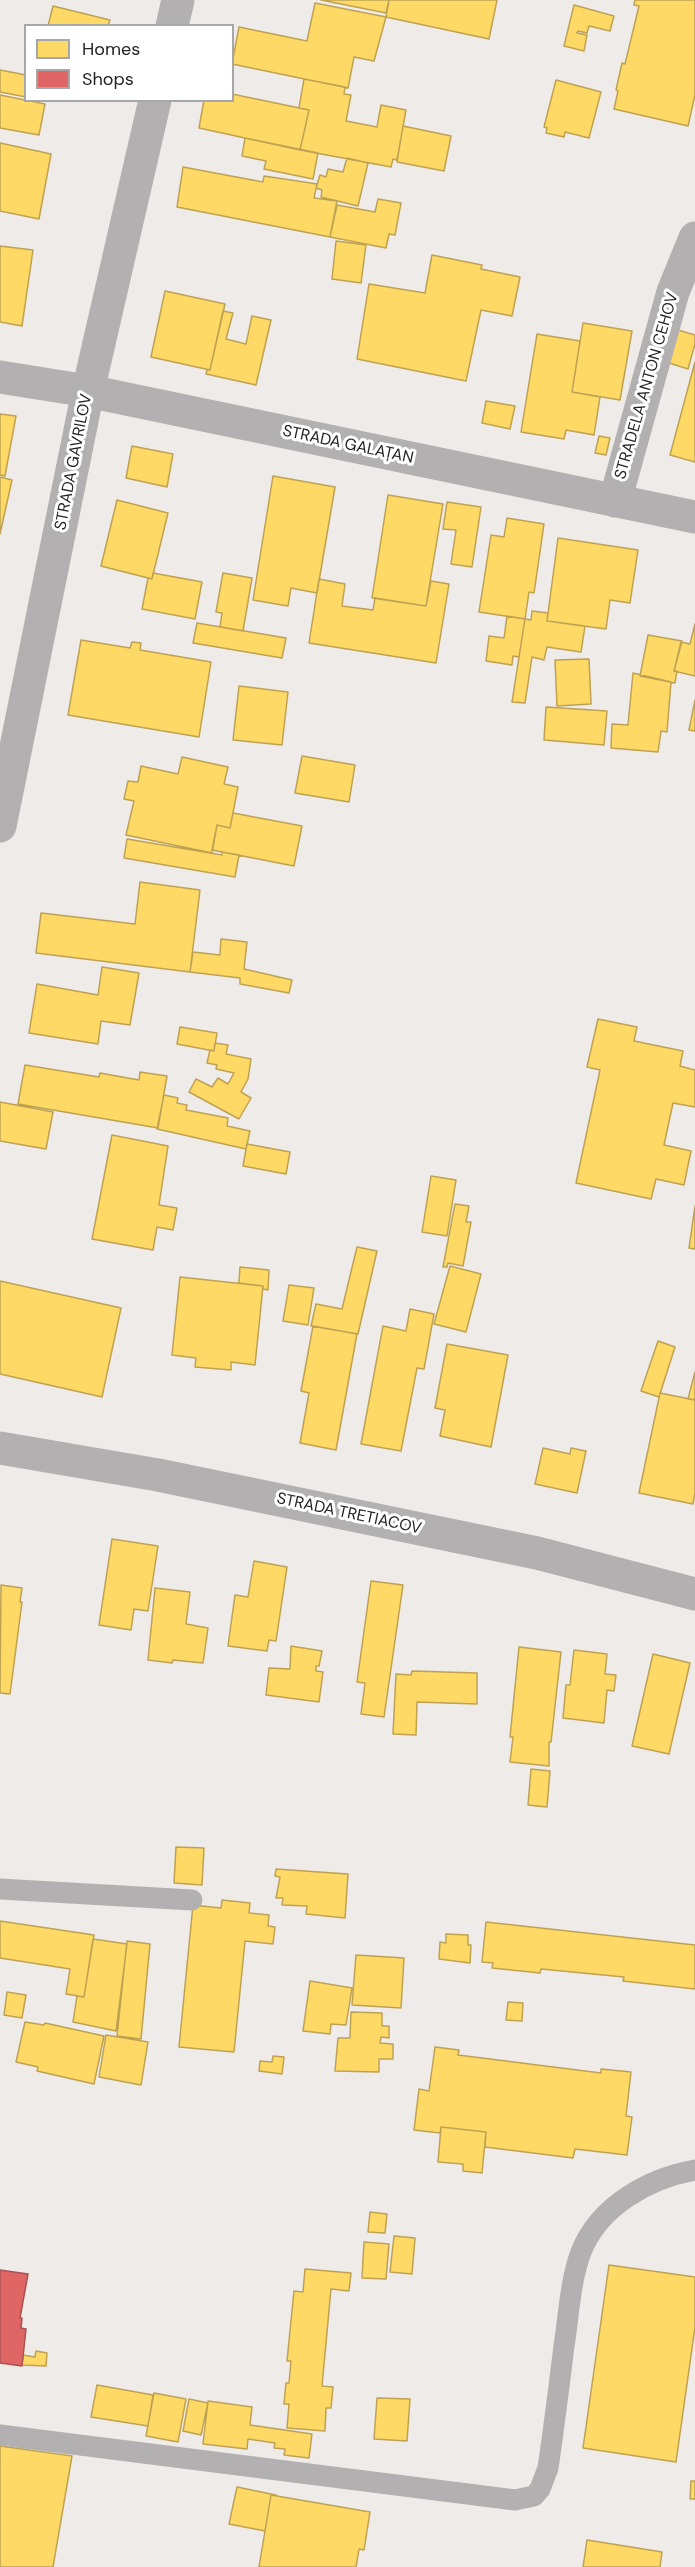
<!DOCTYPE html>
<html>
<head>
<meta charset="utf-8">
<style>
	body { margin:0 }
	#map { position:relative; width:695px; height:2567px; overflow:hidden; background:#eeebe9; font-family:"DM Sans",sans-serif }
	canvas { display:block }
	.legend { position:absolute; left:24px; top:24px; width:210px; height:78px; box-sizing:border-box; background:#fff; border:2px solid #a8a7a7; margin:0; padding:8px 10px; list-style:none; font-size:18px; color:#252323 }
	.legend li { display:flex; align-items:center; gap:12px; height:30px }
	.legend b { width:30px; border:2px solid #a8a7a7 }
</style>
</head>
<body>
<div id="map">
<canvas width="695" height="2567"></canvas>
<ul class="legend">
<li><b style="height:16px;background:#ffd966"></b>Homes</li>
<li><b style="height:16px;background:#e06666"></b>Shops</li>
</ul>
</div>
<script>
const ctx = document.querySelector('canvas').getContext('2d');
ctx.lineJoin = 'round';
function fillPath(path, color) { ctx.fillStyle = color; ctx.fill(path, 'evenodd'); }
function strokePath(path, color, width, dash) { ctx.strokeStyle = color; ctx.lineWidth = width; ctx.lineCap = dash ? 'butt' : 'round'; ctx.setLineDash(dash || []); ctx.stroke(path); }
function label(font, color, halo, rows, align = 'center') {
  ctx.font = font + ' "DM Sans",sans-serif'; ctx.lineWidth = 6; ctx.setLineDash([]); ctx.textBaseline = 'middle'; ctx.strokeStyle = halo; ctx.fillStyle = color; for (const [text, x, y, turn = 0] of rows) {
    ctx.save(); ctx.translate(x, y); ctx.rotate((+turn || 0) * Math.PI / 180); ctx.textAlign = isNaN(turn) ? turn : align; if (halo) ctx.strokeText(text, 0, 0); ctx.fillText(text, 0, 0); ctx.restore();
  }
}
const homes = new Path2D(`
	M321 0H389L386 13Z
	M389 0H497L489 39 386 17Z
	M635 0H695V95L688 126 614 109 618 91 616 90 622 63 625 64 639 6 634 5Z
	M315 3 386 17 374 61 354 57 348 88 232 64 239 27 307 41Z
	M574 5 614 16 610 31 589 26 587 33 578 31 577 33 587 35 584 51 564 46Z
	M53 6 110 20 108 26H48Z
	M0 70 26 75V97L0 92Z
	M304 79 345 87 344 94 351 95 346 121 377 127 381 105 406 110 397 160 393 159 391 167 300 150 309 110 299 108Z
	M556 80 601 92 589 138 565 132 564 137 546 133 547 128 544 127Z
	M232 94 309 110 300 150 199 128 204 100H232Z
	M0 95 45 104 39 135 0 128Z
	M403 126 451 136 444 171 397 162Z
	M245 138 318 153 313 179 264 169 266 161 242 156Z
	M0 143 51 154 39 219 0 211Z
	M347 158 368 163 358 206 321 197 322 190 316 188 320 175 326 177 328 169 343 172Z
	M183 167 263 182 264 176 317 184 314 198 337 201 330 237 177 207Z
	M378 199 401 203 395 235 389 234 386 248 330 237 337 205 375 212Z
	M336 241 366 245 361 283 332 279Z
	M0 246 33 250 22 326 0 322Z
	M432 255 482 265 481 269 520 277 512 316 481 310 466 381 357 359 369 284 425 293Z
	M165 291 225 304 210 370 151 357Z
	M223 311 233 313 226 339 246 344 252 316 271 320 256 385 206 374 207 370H210Z
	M583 323 632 331 620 400 572 392Z
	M678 330 695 335V344L688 369 669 363Z
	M537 334 580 341 572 392 600 397 594 435 566 430 564 439 521 432Z
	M695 362V462L670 455Z
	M486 401 515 406 510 429 482 423Z
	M0 414 16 416 5 476 0 475Z
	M599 436 610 438 606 455 595 453Z
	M132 446 173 454 167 487 126 478Z
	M273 476 335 487 317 593 291 588 288 606 253 600Z
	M0 477 12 480 0 534Z
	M388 495 443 504 426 606 372 598Z
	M117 500 168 513 152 579 101 566Z
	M447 502 481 507 472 567 451 564 456 530 443 529Z
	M507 518 544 524 534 593 529 592 525 619 479 612 491 535 504 537Z
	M558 538 638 550 630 603 610 600 606 629 547 621Z
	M153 573 202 582 195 619 142 609 148 578 152 579Z
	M223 573 252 578 243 631 220 627 222 613 216 612Z
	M319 579 345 584 342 606 373 610 375 598 426 606 431 581 449 584 436 663 309 643Z
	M532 611 548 613 547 621 585 626 581 652 547 647 544 660 532 657 525 703 512 702 525 619 531 620Z
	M507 616 525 619 519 657 513 656 512 665 486 661 489 636 504 638Z
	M197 623 286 638 282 658 193 643Z
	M695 624V676L674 671 681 642 690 644Z
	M648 635 682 641 674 671H677L675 683 640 676Z
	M81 640 130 648 132 642 141 643 140 650 211 662 199 737 68 715Z
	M589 659 591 704 557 706 555 660Z
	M633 673 671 682 667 732 661 731 658 752 611 748 612 724 628 725Z
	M239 686 288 692 282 745 233 740Z
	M695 700V731L689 730Z
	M546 707 607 711 604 745 544 740Z
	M302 756 355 765 349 802 295 793Z
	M182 757 228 767 224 784 238 787 230 828 217 825 212 853 126 835 134 801 124 799 128 781 138 782 141 766 178 774Z
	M233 813 302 826 294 866 212 850 217 825 230 828Z
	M127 839 222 855V852L239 855 235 877 124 858Z
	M140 882 200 890 190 972 36 953 41 913 135 924Z
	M221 939 247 942 244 969 292 980 289 993 240 984V978L190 972 193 952 220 955Z
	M102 967 139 973 130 1025 101 1021 98 1044 29 1033 37 984 98 995Z
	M598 1019 637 1027 634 1041 683 1051 680 1066 695 1070V1107L673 1103 664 1145 691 1151 684 1185 656 1179 651 1199 576 1183 600 1070 587 1067Z
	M180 1027 217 1033 214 1051 177 1044Z
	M215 1043 228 1045 226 1054 251 1059 248 1079 241 1092 251 1098 239 1119 189 1092 196 1079 212 1087 218 1078 228 1084 234 1073 216 1069 217 1065 207 1063 210 1050 214 1051Z
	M25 1065 99 1077 100 1073 139 1080 140 1072 167 1076 158 1128 18 1104Z
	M164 1095 178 1098 177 1103 187 1105 186 1110 228 1118 227 1126 250 1131 246 1149 157 1129Z
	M0 1102 53 1112 46 1149 0 1141Z
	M112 1135 168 1146 159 1205 177 1208 173 1230 157 1227 153 1250 92 1239Z
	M247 1144 290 1152 286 1174 243 1166Z
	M431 1176 456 1180 447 1236 422 1232Z
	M455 1204 469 1206 466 1222H471L463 1266 448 1263 447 1267H443Z
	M695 1206V1249L689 1248Z
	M357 1247 377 1251 358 1334 311 1326 316 1304 342 1309Z
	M450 1266 481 1274 466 1332 434 1324Z
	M240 1267 269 1270 268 1290 263 1289V1286L239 1283Z
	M180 1277 263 1286 255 1365 231 1362V1370L195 1367 196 1358 172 1355Z
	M0 1281 121 1308 102 1397 0 1374Z
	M289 1285 314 1288 308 1325 283 1321Z
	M410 1309 434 1314 424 1369 417 1368 401 1451 361 1444 383 1326 406 1331Z
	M313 1326 357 1334 336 1450 300 1443 309 1393 301 1391Z
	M658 1341 675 1347 659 1397 641 1391Z
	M447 1344 508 1355 491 1447 440 1436 445 1410 435 1408Z
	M695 1372V1400L688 1399Z
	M660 1393 695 1400V1493L693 1504 639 1493Z
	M543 1448 570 1454 571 1448 586 1451 577 1493 535 1484Z
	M112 1539 158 1546 148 1611 134 1609 131 1630 99 1625Z
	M254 1561 287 1567 276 1641 269 1640 267 1651 228 1646 235 1595 248 1597Z
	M371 1581 403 1585 384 1717 361 1714 365 1683 357 1682Z
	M1 1585 22 1588 20 1602H22L10 1694 0 1693Z
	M155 1588 190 1592 186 1624 208 1628 203 1663 173 1660 172 1663 148 1660Z
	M291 1646 322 1651 319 1666H316V1671L323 1672 319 1702 266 1695 269 1668 290 1669Z
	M519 1647 561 1652 551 1742H549V1766L510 1762 513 1737H510Z
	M574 1650 607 1654 605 1674 616 1675 614 1691 607 1690 604 1723 563 1718 566 1685H570Z
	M653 1654 690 1663 669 1754 632 1746Z
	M412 1671 477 1673V1704L417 1702 416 1735 393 1734 396 1674 411 1675Z
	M531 1769 550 1771 547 1807 528 1805Z
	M176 1847 204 1848 202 1885 174 1883Z
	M276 1869 348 1874 345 1918 306 1914 307 1906 282 1905 283 1898H276L280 1877 275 1876Z
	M222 1900 250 1903 249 1913 269 1915 268 1926 275 1927 273 1944 245 1941 234 2052 179 2047 193 1905 221 1908Z
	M0 1921 94 1935 84 1997 66 1994 70 1969 0 1958Z
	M486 1922 695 1945V1989L623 1981 624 1977 541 1969 540 1973 492 1968 493 1963 482 1962Z
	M446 1934 468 1935V1945H471L470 1963 439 1959 440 1942 446 1943Z
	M93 1939 127 1944 116 2031 73 2022 77 1996 84 1997Z
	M127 1941 150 1944 141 2039 117 2036Z
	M356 1955 404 1958 401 2008 352 2005Z
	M310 1981 352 1988 346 2025 331 2024 330 2034 303 2031Z
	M7 1992 26 1995 22 2018 4 2015Z
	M508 2002 523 2003 522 2021 506 2020Z
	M351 2012 382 2013V2026H389V2038L381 2037 380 2043 393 2044V2059H379V2072L335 2071 338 2038H350Z
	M25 2022 44 2025 45 2023 104 2036 94 2084 37 2071 38 2067 16 2062Z
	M106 2035 148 2042 141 2085 99 2077Z
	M435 2047 459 2050 458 2055 601 2073V2069L631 2072 626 2116 632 2117 627 2155 575 2149 573 2158 485 2147 486 2132 441 2127 440 2133 414 2130 419 2089 429 2091Z
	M273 2056 284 2057 282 2074 259 2071 260 2061 272 2062Z
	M441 2127 486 2132 482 2173 463 2171V2164L438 2162Z
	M370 2212 387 2214 385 2233 368 2232Z
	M394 2236 415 2238 412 2274 390 2272Z
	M364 2242 389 2244 386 2279 362 2278Z
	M609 2265 695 2277V2327L676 2462 583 2448Z
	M305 2269 351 2273 349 2291 331 2289 322 2386 333 2387 331 2408H326L325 2431 287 2428 289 2404H284L286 2383H289L291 2361H287L294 2291 303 2292Z
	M36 2351 47 2353 46 2366 22 2365 23 2355 35 2357Z
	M97 2385 153 2395 148 2426 91 2417Z
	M154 2393 186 2399 178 2442 146 2436Z
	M377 2398 410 2399 407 2441 374 2439Z
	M189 2399 208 2403 201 2435 183 2431Z
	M208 2401 252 2407 250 2425 312 2434 309 2458 284 2455 285 2449 274 2448 275 2443 248 2439 247 2449 203 2444Z
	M0 2446 72 2456 53 2567H0Z
	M691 2481H695V2499H690Z
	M237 2487 276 2495H271L265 2531 229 2524Z
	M271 2495 370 2512 364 2550 359 2549 356 2567H259Z
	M587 2540 662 2552 660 2567H583Z`);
fillPath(homes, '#ffd966');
strokePath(homes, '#bea252', 1.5);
const shops = new Path2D(`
	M0 2270 28 2274 20 2318H22L21 2328 26 2329 22 2366 0 2363Z`);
fillPath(shops, '#e06666');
strokePath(shops, '#a85252', 1.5);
strokePath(new Path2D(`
	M0 1889 192 1900
	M0 2435 515 2500 534 2496 540 2489 548 2468C554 2427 559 2387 564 2346 569 2315 570 2281 581 2252 599 2206 649 2178 695 2170`), '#b2b0b0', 21);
strokePath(new Path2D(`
	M172 26 178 0
	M0 377 88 391 695 517
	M615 501 673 292 695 238
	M0 826 88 391 155 100`), '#b2b0b0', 33);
strokePath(new Path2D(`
	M0 1448 158 1475 537 1553 695 1594`), '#b2b0b0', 33);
label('16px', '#252323', '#fff', [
	["STRADELA ANTON CEHOV",647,386,-74],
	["STRADA GALAȚAN",348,445,12],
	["STRADA GAVRILOV",74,462,-79],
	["STRADA TRETIACOV",349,1514,12]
]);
</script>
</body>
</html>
